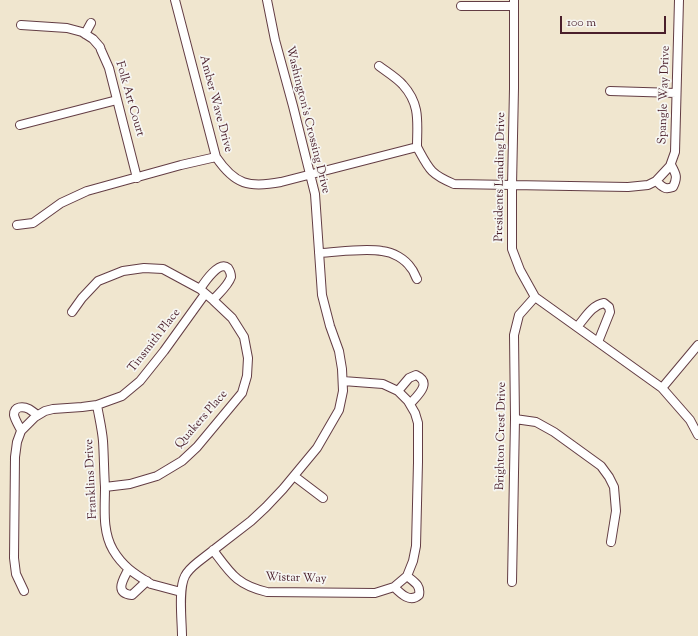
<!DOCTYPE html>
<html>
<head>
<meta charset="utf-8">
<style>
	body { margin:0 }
	#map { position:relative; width:698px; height:636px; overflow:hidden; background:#f0e6cf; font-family:"Sorts Mill Goudy",serif }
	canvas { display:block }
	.scale { position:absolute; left:560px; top:16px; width:106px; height:18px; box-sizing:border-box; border:2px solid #4a1f2b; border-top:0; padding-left:5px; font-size:12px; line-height:14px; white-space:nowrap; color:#4a1f2b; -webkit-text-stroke:3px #f6f6f2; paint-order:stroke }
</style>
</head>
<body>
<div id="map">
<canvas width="698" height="636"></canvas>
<div class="scale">100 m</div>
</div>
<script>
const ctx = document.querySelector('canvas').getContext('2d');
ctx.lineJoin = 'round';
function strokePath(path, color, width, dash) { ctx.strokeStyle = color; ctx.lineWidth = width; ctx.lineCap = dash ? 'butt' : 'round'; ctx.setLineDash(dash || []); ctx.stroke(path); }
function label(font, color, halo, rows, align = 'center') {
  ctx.font = font + ' "Sorts Mill Goudy",serif'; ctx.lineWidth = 3.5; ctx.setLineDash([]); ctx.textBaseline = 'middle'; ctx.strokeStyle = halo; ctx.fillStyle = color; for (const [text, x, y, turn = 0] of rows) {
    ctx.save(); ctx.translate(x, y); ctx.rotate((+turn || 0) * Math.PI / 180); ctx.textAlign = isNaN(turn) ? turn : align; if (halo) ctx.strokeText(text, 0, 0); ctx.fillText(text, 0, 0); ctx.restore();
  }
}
const minor = new Path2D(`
	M175 0 216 157C235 185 249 188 281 182L417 147C429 169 430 174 454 184L628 187 648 185 656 181 670 166 675 152 679 0
	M514 0V88L512 186V249L520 270 535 297 662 388 690 420 698 435
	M461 6H514
	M21 25 67 28 82 32 93 39 100 47 101 50 109 68 137 178
	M85 34 91 23
	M379 66C387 72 397 78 403 85 421 105 417 123 417 147
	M610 91 676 93
	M20 125 117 100
	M656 181C663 187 664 190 673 187 678 177 676 174 671 165
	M17 225 33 223 61 203 87 191 181 165 216 157
	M319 253C339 252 363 248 382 251 393 252 405 259 411 268 414 271 415 276 417 279
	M200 289C204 283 219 260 228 268 230 271 231 274 231 277 228 286 219 293 213 300
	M72 312 82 298 98 281 123 271 144 268 163 269 200 289 213 300 232 318 244 337 248 358 247 376 242 393 197 447 182 461 157 476 130 484 105 487
	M577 327C585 318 592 305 604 303L609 307 610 312 598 342
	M662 388 698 345
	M398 391 409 378 416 375C433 383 417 396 410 404
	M97 405C99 417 102 429 103 441 104 456 104 472 105 487 105 508 102 531 113 550 123 567 135 574 151 584L181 592
	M515 419 536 422 554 432 601 466 609 477 614 487 616 511 611 542
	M21 430C19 426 15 420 14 415 14 406 23 406 29 409 32 411 35 413 37 415
	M294 476 323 498
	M213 550C231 574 237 585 267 592L375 593 394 587 407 576 413 561 416 546 418 462V423L415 413 408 401 398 391 383 384 343 381
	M128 570C123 580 114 593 132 595L147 581
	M512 582 515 419 514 335 519 315 535 297
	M394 587C401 594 410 603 419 595 421 585 414 582 407 576
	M24 591 16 574 14 558 15 457 17 442 21 431 35 417 45 411 53 409 82 407 97 405 122 396 140 381 164 351 205 294
	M182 636C182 621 178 589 185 576 188 570 193 566 198 562L251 521 266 507 283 489 317 448 339 410 343 391 342 369 339 351 330 326 322 295 315 194 293 106 275 40 267 0`);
strokePath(minor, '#633d44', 10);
strokePath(minor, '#fff', 8);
label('12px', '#4a1f2b', '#f6f6f2', [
	["Spangle Way Drive",665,95,-88],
	["Folk Art Court",129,99,74],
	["Amber Wave Drive",215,104,75],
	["Washington's Crossing Drive",307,120,76],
	["Presidents Landing Drive",501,177,-89],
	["Tinsmith Place",155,341,-52],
	["Quakers Place",202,420,-49],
	["Brighton Crest Drive",502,436,-89],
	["Franklins Drive",92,479,-93],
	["Wistar Way",296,579,2]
]);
</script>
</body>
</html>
